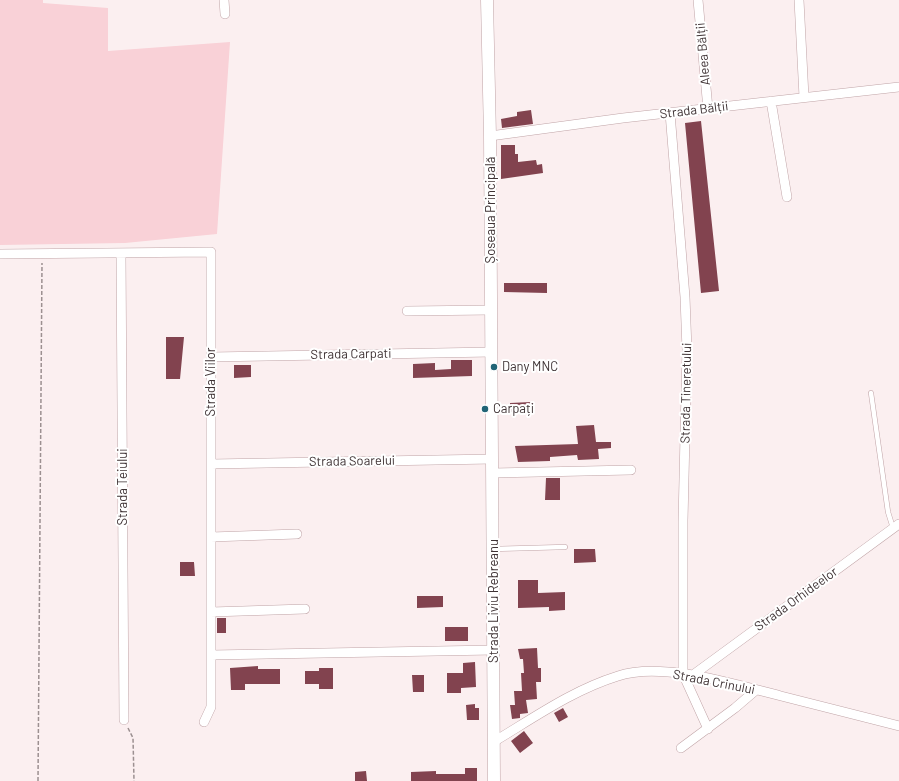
<!DOCTYPE html>
<html>
<head>
<meta charset="utf-8">
<style>
	body { margin:0 }
	canvas { display:block; background:#fbeff0 }
</style>
</head>
<body>
<canvas width="899" height="781"></canvas>
<script>
const ctx = document.querySelector('canvas').getContext('2d');
ctx.lineJoin = 'round';
function fillPath(path, color) { ctx.fillStyle = color; ctx.fill(path, 'evenodd'); }
function strokePath(path, color, width, dash) { ctx.strokeStyle = color; ctx.lineWidth = width; ctx.lineCap = dash ? 'butt' : 'round'; ctx.setLineDash(dash || []); ctx.stroke(path); }
function label(font, color, halo, rows, align = 'center') {
  ctx.font = font + ' Barlow,sans-serif'; ctx.lineWidth = 4; ctx.setLineDash([]); ctx.textBaseline = 'middle'; ctx.strokeStyle = halo; ctx.fillStyle = color; for (const [text, x, y, turn = 0] of rows) {
    ctx.save(); ctx.translate(x, y); ctx.rotate((+turn || 0) * Math.PI / 180); ctx.textAlign = isNaN(turn) ? turn : align; if (halo) ctx.strokeText(text, 0, 0); ctx.fillText(text, 0, 0); ctx.restore();
  }
}
fillPath(new Path2D(`
	M0 0H43V3L108 8V51L230 42 217 234 125 243 0 245Z`), '#f9d1d7');
fillPath(new Path2D(`
	M531 110 533 124 502 128 501 119 517 116V112Z
	M701 121 719 291 701 293 685 123Z
	M501 145H515V154H518V162L536 160 537 165 542 164 543 173 501 179Z
	M504 283H547V293L504 292Z
	M166 337H184L180 379H166Z
	M451 360H472V376L413 378V364L435 363V370L451 369Z
	M234 365H251V377L234 378Z
	M531 402 532 410 510 412V403Z
	M594 425 596 442H611V448L598 449 599 459 578 460 577 455 550 457V461L518 462 515 446 578 444 576 426Z
	M546 478H560V500H545Z
	M574 549H595L596 562 574 563Z
	M180 562H194L195 576H180Z
	M518 580H538V593L565 592V610L549 611V607L518 608Z
	M417 596H443V607L417 608Z
	M217 618H226V633H217Z
	M445 627H468V641H445Z
	M537 648 538 668H541V682H536L537 699 526 700 528 713 520 714V718L512 719 510 705H515L514 691H522L521 673H524L523 659H520L518 649Z
	M475 662 476 687 461 688V693H447V673H463V663Z
	M258 666V669H280V684H245V690H231L230 668Z
	M319 668H333V689H319V684H305V671H319Z
	M412 675H424V692H413Z
	M475 704V708H479V720H467L466 705Z
	M563 708 568 717 559 722 554 713Z
	M524 731 533 743 520 753 511 741Z
	M465 768H477V781H411V772L436 771V774H465Z
	M366 771 367 781H355V772Z`), '#82434f');
const service = new Path2D(`
	M871 393 888 512 893 528
	M493 549 565 547`);
const minor = new Path2D(`
	M224 0 225 14
	M698 0 708 109
	M799 0 804 97
	M771 101 787 197
	M670 113 685 297 687 350 683 521V674L708 729
	M490 136 623 118 899 87
	M0 254 211 252V707L204 722
	M121 254 124 720
	M407 311 492 310
	M211 357 492 352
	M211 464 493 459
	M493 473 631 470
	M211 537 297 534
	M211 612 305 609
	M211 655 494 650
	M693 675 899 524
	M495 741C535 717 573 690 618 676 662 661 736 685 781 696 821 706 860 716 899 726
	M681 748 735 708 756 690`);
const secondary = new Path2D(`
	M487 0 490 136 494 781`);
strokePath(service, '#c0a4a7', 5.5);
strokePath(minor, '#c0a4a7', 10);
strokePath(secondary, '#c0a4a7', 13);
strokePath(new Path2D(`
	M128 728 133 738 134 781
	M38 781 42 263`), '#9c9091', 1.5, [4, 2]);
strokePath(service, '#fff', 4.5);
strokePath(minor, '#fff', 9);
strokePath(secondary, '#fff', 12);
for (const [x, y, r, color] of [
	[494,367,4,"#206476"],
	[485,409,4,"#206476"]
]) { const dot = new Path2D(); dot.arc(x, y, r, 0, 2 * Math.PI); ctx.fillStyle = color; ctx.fill(dot); strokePath(dot, '#fff', 1.5); }
label('13px', '#3f3335', '#fff', [
	["Aleea Bălții",703,54,-95],
	["Strada Bălții",694,110,-7],
	["Șoseaua Principală",491,210,-90],
	["Strada Carpati",351,354,-1],
	["Strada Viilor",211,382,-90],
	["Strada Tineretului",686,393,-89],
	["Strada Soarelui",352,461,-1],
	["Strada Teiului",123,487,-90],
	["Strada Orhideelor",796,599,-36],
	["Strada Liviu Rebreanu",494,601,-90],
	["Strada Crinului",714,682,11]
]);
label('13px', '#3f3335', '#fff', [
	["Dany MNC",502,367],
	["Carpați",493,409]
], 'left');
</script>
</body>
</html>
